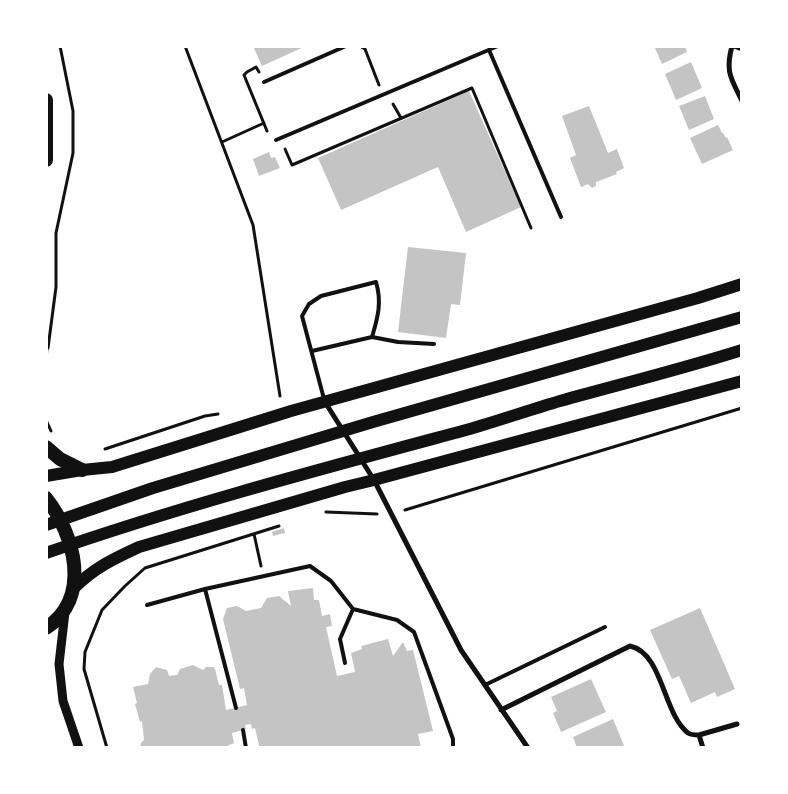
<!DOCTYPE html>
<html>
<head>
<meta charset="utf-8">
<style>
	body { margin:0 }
	#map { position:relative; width:788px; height:794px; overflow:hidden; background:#fff; font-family:"Roboto Serif",serif }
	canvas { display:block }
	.frame { position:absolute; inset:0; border:48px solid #fff; pointer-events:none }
</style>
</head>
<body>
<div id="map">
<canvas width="788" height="794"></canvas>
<div class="frame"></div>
</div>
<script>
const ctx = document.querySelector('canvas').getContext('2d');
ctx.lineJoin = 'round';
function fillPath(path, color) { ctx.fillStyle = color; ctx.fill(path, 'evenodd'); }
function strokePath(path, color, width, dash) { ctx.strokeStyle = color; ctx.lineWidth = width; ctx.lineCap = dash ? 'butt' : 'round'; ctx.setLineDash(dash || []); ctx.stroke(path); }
fillPath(new Path2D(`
	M253 46H306L262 66Z
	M654 46H685L687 52 662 64Z
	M691 62 702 88 676 100 665 74Z
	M469 91 521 207 466 232 438 167 341 210 318 158Z
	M705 96 714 119 689 130 679 106Z
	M589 106 608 153 617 149 624 168 616 172 617 174 596 182V186L592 188 588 184 581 187 570 158 576 155 562 116Z
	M718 125 722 133H723L726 138 727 137 733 150 702 164 690 138Z
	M269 152 271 158 275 157 280 168 259 176 253 159Z
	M408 247 466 253 460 305 451 304 446 338 398 332Z
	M284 528 285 533 273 536 272 532Z
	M313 588 314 600H319L322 616 330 614 332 626 326 627 337 676 355 672 351 653 362 649 361 646 388 639 393 656 403 642 407 651 413 650 433 731 418 734 421 748H257L259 745 255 728 252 729 251 724 245 725 246 729 232 733 234 743 222 748H140L141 743 144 740 142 721 140 722 135 704 137 703 133 687 148 684 150 674 156 667 167 670 169 676 177 675 180 669 193 665 203 670 206 667H213L215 669 219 685H222L226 710 247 705 244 688 240 689 223 619 227 608 237 606 246 611 261 608 267 598 279 596 291 606 288 591Z
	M700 608 735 689 717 697 715 692 691 703 679 676 672 679 650 630Z
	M591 679 606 712 561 732 553 713 557 711 551 697Z
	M613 719 625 748H577L573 737Z`), '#c4c4c4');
strokePath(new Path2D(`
	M185 46 253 225 280 396
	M360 46 365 49 379 85
	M259 72 256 67 247 72 244 75 267 131
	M393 104 401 118
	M222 142 264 123
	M285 149 292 165 472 88 531 228
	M48 348 56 287V233L73 153V111L60 46
	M46 360 47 348
	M46 420 51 431
	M105 449 205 416 218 414
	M405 510 742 408
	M326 512 377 514
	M254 534 261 566
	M107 748 84 669 85 652 102 610 125 586 145 568 279 526`), '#111', 3);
strokePath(new Path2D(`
	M489 50 561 217
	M264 82 346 46
	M276 140 498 46
	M372 337 398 342 434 344
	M312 351 372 337C378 317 382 302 376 282L321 296 309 304 302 316 324 399
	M205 589 236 708
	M147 605 205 589 310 566 331 581 353 609 397 620 414 632 453 739V748
	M345 663 340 639 353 609
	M485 685 605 627
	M243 730 246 748`), '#111', 4);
strokePath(new Path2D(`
	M732 46C725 72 731 78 742 101
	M734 46 742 49
	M325 402 374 480 461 650 528 748
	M501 710 630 646C663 653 663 714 688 733 691 735 695 735 699 735L703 748
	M699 735 737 724`), '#111', 5);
strokePath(new Path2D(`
	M65 612 59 664 63 701 79 748`), '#111', 9);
strokePath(new Path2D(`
	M46 476 82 470 112 467 291 411 698 298 742 284
	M46 525 153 488 373 422 742 317
	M46 553C184 505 325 468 466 430 498 421 529 410 560 401 621 384 682 369 742 350
	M74 588C94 568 113 559 139 547L345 487 374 480 742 381`), '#111', 12);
strokePath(new Path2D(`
	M46 100V160
	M46 447 60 459 82 470
	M46 498C75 535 92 598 46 628`), '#111', 14);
</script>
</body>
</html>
